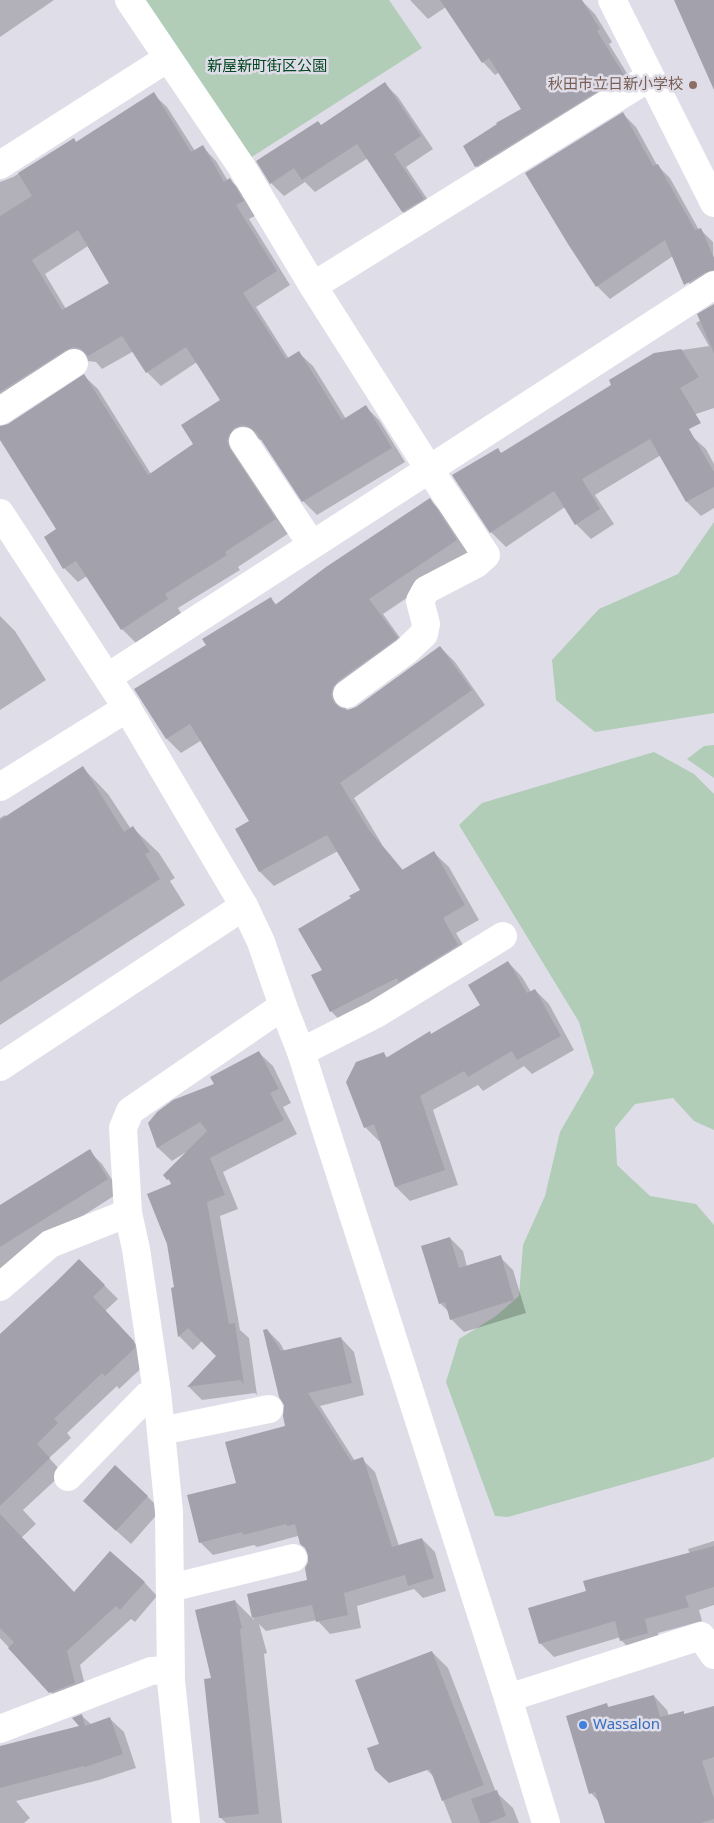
<!DOCTYPE html>
<html>
<head>
<meta charset="utf-8">
<style>
	body { margin:0 }
	canvas { display:block; background:#dfdde8 }
</style>
</head>
<body>
<canvas width="714" height="1823"></canvas>
<script>
const ctx = document.querySelector('canvas').getContext('2d');
ctx.lineJoin = 'round';
function fillPath(path, color) { ctx.fillStyle = color; ctx.fill(path, 'evenodd'); }
function strokePath(path, color, width, dash) { ctx.strokeStyle = color; ctx.lineWidth = width; ctx.lineCap = dash ? 'butt' : 'round'; ctx.setLineDash(dash || []); ctx.stroke(path); }
function label(font, color, halo, rows, align = 'center') {
  ctx.font = font + ' "Noto Sans","Noto Sans JP",sans-serif'; ctx.lineWidth = 5; ctx.setLineDash([]); ctx.textBaseline = 'middle'; ctx.strokeStyle = halo; ctx.fillStyle = color; for (const [text, x, y, turn = 0] of rows) {
    ctx.save(); ctx.translate(x, y); ctx.rotate((+turn || 0) * Math.PI / 180); ctx.textAlign = isNaN(turn) ? turn : align; if (halo) ctx.strokeText(text, 0, 0); ctx.fillText(text, 0, 0); ctx.restore();
  }
}
fillPath(new Path2D(`
	M140 0H389L422 48 247 160Z
	M714 522V713L595 732 556 700 552 660 599 609 678 574Z
	M714 745V778L687 759 704 746Z
	M654 752 694 774 714 794V1130L694 1121 673 1098 635 1104 615 1128 617 1165 650 1196 696 1204 714 1225V1457L709 1460 508 1517 495 1516 446 1382 459 1339 496 1316 519 1296 523 1245 545 1196 560 1132 594 1073 579 1022 459 825 482 803Z`), '#b1cdb8');
fillPath(new Path2D(`
	M0 0H54L0 37Z
	M410 0H445L449 5 428 19Z
	M492 0 582 1 595 14 612 42 609 44 636 88 489 179 476 166 522 109 500 72 495 75 483 62Z
	M385 84 398 97 433 149 406 167 436 212 416 224 403 212 368 158 315 192 305 182 284 196 271 183 322 126Z
	M153 94 167 107 195 151 203 147 216 161 228 181 230 180 244 193 257 215 249 219 290 285 256 307 289 359 299 353 313 366 346 419 365 406 379 420 405 462 317 515 303 501 262 440 257 439 289 533 238 567 240 570 178 608 181 613 136 643 122 629 87 576 78 582 64 568 58 530 0 438V428L9 425 84 376 98 389 151 474 194 444 222 400 197 362 161 386 147 372 134 351 102 369 96 362 87 361 80 363 0 417V182L13 177 74 140 77 143ZM88 246 110 283 66 309 45 274Z
	M623 114 636 127 657 165 670 178 699 230 700 229 713 242 714 280 694 288 681 275 673 256 610 299 597 286 569 243Z
	M714 312V408L675 421 706 449 714 464V508L701 516 687 502 661 455 595 495 614 524 591 539 576 524 565 507 506 547 491 532 454 476 498 450 502 454 613 385 655 354 709 346 696 323Z
	M430 500 444 514 471 555 383 614 411 653 347 702 346 710 356 708 440 647 455 662 485 705 354 798 383 846 403 870 434 853 449 867 479 920 456 933 472 960 345 1026 331 1011 352 899 361 890 338 851 274 886 260 872 237 829 250 822 202 740 181 753 167 739 136 690 207 646 271 599 277 605Z
	M0 616 15 631 46 680 0 710Z
	M83 768 108 794 131 829 133 828 159 853 175 878 170 881 185 905 0 1025V818L5 815 7 817Z
	M508 962 522 977 531 992 535 990 549 1004 574 1050 532 1074 524 1066 483 1091 478 1085 433 1110 458 1185 410 1201 396 1187 381 1141H379L365 1127 383 1053 388 1058 432 1035 482 1006Z
	M259 1053 273 1066 291 1103 283 1107 297 1134 223 1172 238 1209 220 1216 240 1330 249 1338 257 1395 255 1393 202 1400 189 1387 218 1356 202 1341 193 1350 179 1336 173 1289 176 1288 173 1185 168 1179 186 1152 172 1161 158 1148 149 1124 215 1085Z
	M89 1151 102 1164 120 1192 31 1249 0 1273V1209Z
	M450 1238 463 1251 467 1267 500 1257 513 1270 526 1313 464 1332 451 1319 449 1312 440 1303Z
	M79 1260 118 1299 105 1311 147 1356 148 1362 119 1389 117 1386 67 1433 71 1438 49 1458 63 1473 23 1510 36 1524 21 1538 75 1594 144 1582 157 1596 135 1622 131 1619 80 1665 88 1697 64 1706 0 1638V1336Z
	M267 1330 280 1343 285 1352 341 1338 354 1352 364 1395 320 1406 355 1461 362 1459 375 1472 399 1546 422 1539 435 1552 446 1591 423 1598 414 1589 357 1606 361 1628 330 1634 317 1620 266 1631 259 1624 267 1653 264 1654 282 1823H226L220 1817 213 1679 235 1601 254 1620 248 1595 309 1581V1562L307 1550 298 1536 257 1547 254 1545 213 1555 200 1542 237 1484 287 1427 285 1405Z
	M147 1496 161 1510 131 1544 98 1514Z
	M714 1541V1605L699 1610 702 1621 658 1633 661 1647 635 1654 621 1640V1637L554 1657 540 1643 587 1592 690 1554 688 1549Z
	M432 1652 448 1668 496 1792 513 1808 519 1823H452L434 1777 427 1770Z
	M654 1696 667 1710 669 1716 683 1713 686 1715 714 1707V1823H606L600 1803 591 1793 606 1705 610 1708Z
	M82 1716 92 1725 110 1719 124 1732 136 1768 99 1780 16 1801 30 1818 24 1823H0V1766L81 1727Z`), '#0003');
fillPath(new Path2D(`
	M440 0H582L600 29 597 31 624 75 475 167 463 146 497 124 496 123 521 109 489 58 482 63Z
	M674 0H714V90Z
	M385 82 421 136 394 154 424 199 402 212 357 144 302 180 294 168 270 184 256 161 318 121 321 125Z
	M154 92 191 152 203 145 224 182 230 178 244 201 236 205 277 271 243 293 286 359 299 351 342 420 366 405 392 448 302 502 256 432 249 427 243 425 234 428 229 435 227 441 230 449 276 519 225 552 227 555 165 594 168 599 121 630 76 561 63 569 44 537 56 529 0 440V426L8 424 84 374 148 475 193 444 181 425 220 400 186 347 146 373 122 336 88 356 81 349 74 347 66 350 0 392V216L32 196 18 173 74 138 76 142ZM78 230 109 283 62 310 32 260Z
	M623 112 653 166 658 164 695 230 701 228 714 258V270L706 272 684 285 665 240 596 287 568 244 525 173Z
	M714 304V353L697 314Z
	M681 349 699 377 680 388 701 423 689 429 714 472V487L686 502 650 439 582 479 600 509 575 525 554 491 490 533 452 475 498 448 501 453 611 385 609 380 654 353Z
	M430 498 457 540 369 599 398 638 338 681 333 687 331 695 334 703 340 708 348 710 356 707 440 646 472 690 340 783 369 830 402 870 434 851 465 905 443 918 458 945 399 982 397 978 330 1012 311 975 322 970 298 929 351 898 349 896 360 890 327 835 259 872 235 829 249 821 190 724 166 739 134 689 206 645 202 639 271 597 275 605 326 567Z
	M83 766 124 832 133 826 150 852 145 854 160 879 0 982V820Z
	M508 961 527 993 535 989 561 1036 517 1060 512 1051 468 1077 464 1071 420 1096 445 1170 395 1187 374 1124 364 1128 346 1082 356 1062 384 1052 386 1058 430 1031 431 1034 480 1005 468 985Z
	M259 1051 279 1089 270 1093 284 1120 210 1158 225 1195 207 1202 229 1324 235 1323 244 1384 240 1380 187 1387 216 1356 188 1328 178 1337 171 1288 174 1287 167 1244 147 1194 171 1184 169 1179 167 1180 163 1175 207 1131 200 1122 157 1148 148 1123 157 1112 173 1100 214 1084 210 1077Z
	M90 1149 108 1179 0 1247V1205Z
	M450 1237 459 1268 501 1255 514 1300 450 1320 445 1302 439 1304 421 1246Z
	M79 1259 105 1285 93 1297 134 1341 135 1348 105 1376 102 1373 54 1419 58 1423 37 1444 50 1458 0 1506V1334L53 1285Z
	M267 1329 281 1351 341 1337 352 1383 308 1393 351 1461 363 1457 392 1547 422 1538 434 1578 408 1586 405 1575 344 1593 348 1615 316 1622 312 1605 252 1618 247 1594 307 1580 305 1568 308 1562V1555L305 1548 300 1544 295 1524 287 1526 286 1524 243 1535 242 1532 199 1543 187 1495 236 1483 225 1442 285 1426 283 1416 284 1405 279 1397 263 1330Z
	M115 1465 148 1496 116 1531 83 1501Z
	M0 1514 74 1592 110 1551 145 1582 120 1610 116 1606 67 1651 75 1683 49 1693 8 1648 14 1642 0 1628Z
	M714 1546V1587L685 1596 689 1607 645 1619 648 1633 620 1641 615 1621 539 1644 528 1608 586 1591 583 1581Z
	M235 1600 242 1628 240 1629 259 1814 219 1818 204 1679 211 1678 195 1610Z
	M432 1651 484 1785 442 1801 430 1769 389 1783 375 1770 367 1748 379 1744 355 1680Z
	M654 1695 660 1717 684 1711V1714L714 1706V1757L702 1761 714 1799V1819L701 1823H605L595 1792 589 1794 566 1716 607 1703 608 1707Z
	M82 1714 85 1726 110 1717 123 1754 85 1767 84 1766 0 1788V1746L79 1726 72 1718Z
	M497 1790 506 1816 488 1823H480L471 1799Z`), '#a3a1ac');
strokePath(new Path2D(`
	M129 0 241 166 313 286 429 469 486 555 476 564 426 590 420 601 426 624 424 634 406 651 347 694
	M612 0 714 203
	M0 165 168 58
	M313 286 650 77
	M0 411 74 363
	M243 441 312 545
	M108 677 714 285
	M0 787 127 708
	M301 1052 376 1014 503 936
	M0 1067 244 906
	M0 1287 50 1244 128 1213
	M161 1431 269 1409
	M68 1477 147 1396 157 1392
	M170 1588 293 1558
	M508 1698 701 1636 714 1655
	M0 1729 151 1671 171 1670
	M186 1823 171 1681 169 1512 157 1392 136 1249 128 1213 123 1128 130 1111 283 1006`), '#fff', 28);
strokePath(new Path2D(`
	M0 513 127 708 244 906 261 942 283 1006 301 1052 508 1698 546 1823`), '#fff', 28);
for (const [x, y, r, color] of [
	[693,85,5,"#8d6e63"],
	[583,1725,5,"#3f7fe0"]
]) { const dot = new Path2D(); dot.arc(x, y, r, 0, 2 * Math.PI); ctx.fillStyle = color; ctx.fill(dot); strokePath(dot, '#dfdde8', 2); }
label('15px', '#044622', '#dfdde8', [
	["新屋新町街区公園",267,67]
]);
label('15px', '#785e54', '#dfdde8', [
	["秋田市立日新小学校",683,85]
], 'right');
label('15px', '#366cbe', '#dfdde8', [
	["Wassalon",593,1725]
], 'left');
</script>
</body>
</html>
